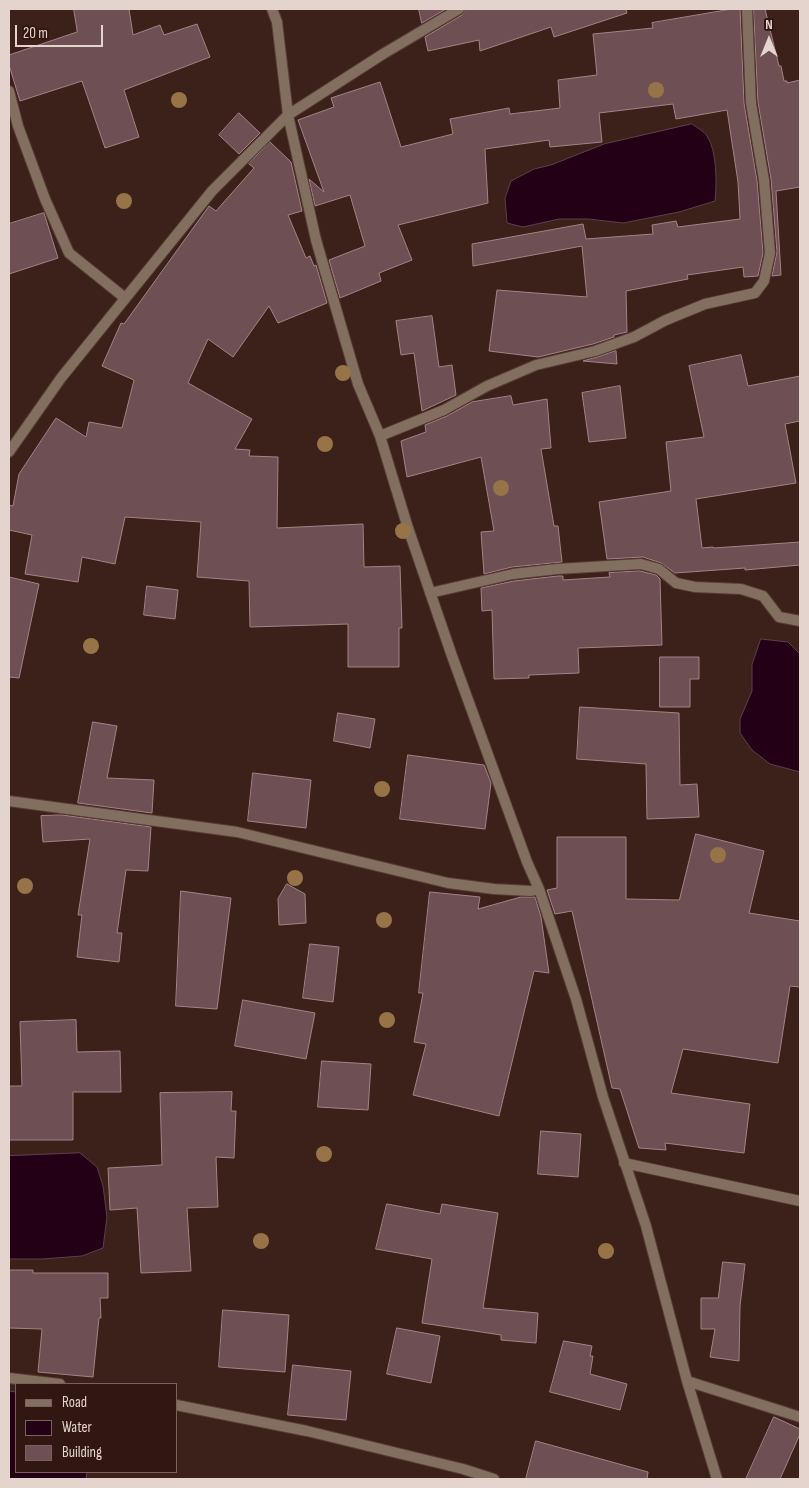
<!DOCTYPE html>
<html>
<head>
<meta charset="utf-8">
<style>
	body { margin:0 }
	#map { position:relative; width:809px; height:1488px; overflow:hidden; background:#3c211a; font-family:"Sofia Sans Condensed",sans-serif }
	canvas { display:block }
	.frame { position:absolute; inset:0; border:10px solid #e5d3ce; pointer-events:none }
	.legend { position:absolute; left:15px; top:1383px; width:162px; height:90px; box-sizing:border-box; background:#311711; border:1px solid #79625d; margin:0; padding:6px 9px; list-style:none; font-size:15px; color:#e5d3ce }
	.legend li { display:flex; align-items:center; gap:10px; height:25px }
	.legend b { width:25px; border:1px solid #79625d }
	.north { position:absolute; left:744px; top:15px; width:50px; height:50px; -webkit-text-stroke:4px #311711; paint-order:stroke; rotate:0deg; font-size:14px; font-weight:700; line-height:20px; text-align:center; color:#e5d3ce }
	.north::after { content:''; display:block; margin:auto; width:18px; height:22px; background:#e5d3ce; clip-path:polygon(50% 0,100% 100%,50% 72%,0 100%) }
	.scale { position:absolute; left:15px; top:25px; width:88px; height:22px; box-sizing:border-box; border:2px solid #e5d3ce; border-top:0; padding-left:6px; font-size:15px; line-height:18px; white-space:nowrap; color:#e5d3ce; -webkit-text-stroke:4px #311711; paint-order:stroke }
</style>
</head>
<body>
<div id="map">
<canvas width="809" height="1488"></canvas>
<div class="frame"></div>
<ul class="legend">
<li><b style="height:6px;background:#836f60"></b>Road</li>
<li><b style="height:14px;background:#230016"></b>Water</li>
<li><b style="height:14px;background:#6e4f53"></b>Building</li>
</ul>
<div class="north">N</div>
<div class="scale">20 m</div>
</div>
<script>
const ctx = document.querySelector('canvas').getContext('2d');
ctx.lineJoin = 'round';
function fillPath(path, color) { ctx.fillStyle = color; ctx.fill(path, 'evenodd'); }
function strokePath(path, color, width, dash) { ctx.strokeStyle = color; ctx.lineWidth = width; ctx.lineCap = dash ? 'butt' : 'round'; ctx.setLineDash(dash || []); ctx.stroke(path); }
const water = new Path2D(`
	M692 124C696 127 704 131 707 136 717 150 717 185 715 201L679 212 623 223 589 219H559L523 227 507 223 505 198 511 181 534 169 551 165 604 144Z
	M761 639 788 642 800 654V772L770 764 752 750 740 733V719L752 691V665Z
	M80 1153 97 1167 103 1186 107 1217 103 1248 82 1256 42 1259H9V1156Z
	M9 1391 16 1392V1472H87L86 1479H9Z`);
fillPath(water, '#230016');
strokePath(water, '#5d3f4d', 1);
const building = new Path2D(`
	M74 9H129L133 35 160 25 164 35 197 24 210 57 124 90 139 137 105 148 82 81 20 101 9 65V55L77 32Z
	M419 9H446L422 23Z
	M466 9H626L627 13 554 37 551 27 480 51 479 40 428 51 425 37 462 15Z
	M732 9H740L744 103 757 181 763 253 758 276 744 277 743 267 687 275 688 279 626 291 627 332 614 335V337L593 344 538 357 489 351 497 290 587 297 582 246 473 266 472 244 583 224 586 239 653 234 652 225 676 221 678 227 740 219 738 182 727 110 676 119 673 104 599 113 602 142 550 147 549 140 485 149 488 203 398 225 412 260 379 273 381 281 340 298 329 260 365 246 350 195 315 206 309 179 324 192 298 120 334 107 331 98 380 82 401 147 453 134 450 119 509 108 510 114 560 108 558 80 597 75 593 34 653 28 652 23Z
	M754 9H765L779 66H781L784 81H787V83L800 80V187L776 191 781 275 772 276 777 252 771 179 758 102Z
	M239 113 260 133 239 154 219 135Z
	M270 142 291 162 302 211 288 215 306 258 310 256 314 266 316 265 327 303 278 323 269 306 233 357 208 339 188 383 252 419 235 449 250 450 249 456 278 457 277 528 363 524 364 567 400 566 402 628H399V667H348V624L250 627 249 581 197 577 201 522 125 517 115 564 82 557 78 582 25 574 32 535 9 530V505L13 506 19 474 56 418 86 437 89 422 122 428 134 380 102 366 121 323 124 324 209 206 216 211 254 168 249 164Z
	M44 213 58 258 9 274V224Z
	M432 316 439 367 452 365 456 395 422 411 414 353 401 355 396 321Z
	M616 351 617 364 583 361 597 357Z
	M741 355 748 386 800 376V421L785 424 796 483 696 499 702 548 713 547 714 548 800 542V565L745 570V568L675 573 661 563 643 557 607 559 599 502 671 491 666 442 704 437 689 366Z
	M620 386 626 438 589 442 582 393Z
	M511 396 513 405 547 399 551 448 541 449 554 526H558L562 562 512 567 484 574 481 532 494 531 481 457 407 477 401 441 426 432 425 425 447 416 472 402Z
	M640 571 656 575 660 579 662 645 578 648 579 673 529 675V678L494 679 492 610 482 611 481 588 514 581 558 576H563V580L610 577 609 573Z
	M9 577 39 584 19 678 9 677Z
	M147 586 178 590 175 619 144 615Z
	M660 657H699V679H690V707H660Z
	M580 707 679 713 680 785 697 784 699 817 647 819 646 764 577 759Z
	M338 713 375 719 370 748 334 741Z
	M93 722 117 726 107 778 154 780 152 813 78 803Z
	M408 755 484 765 491 783 485 829 400 819Z
	M253 773 311 780 306 828 248 821Z
	M62 815 151 827 148 871 126 870 117 933H122L119 962 77 957 82 915H78L90 839 43 842 41 816Z
	M696 834 764 851 749 913 800 921V987L790 986 778 1063 683 1049 671 1093 750 1104 744 1153 665 1143 666 1150 639 1148 620 1089 612 1088 572 911 555 914 547 890 557 888V837H626V899L679 900Z
	M287 884 305 894 306 923 279 925 278 899Z
	M181 891 231 898 217 1009 176 1006Z
	M430 892 480 897 478 909 521 897H535L541 917 549 973 534 971 499 1116 413 1095 426 1044 414 1042 423 993H419Z
	M310 944 339 947 333 1002 303 998Z
	M243 1000 315 1013 306 1059 235 1046Z
	M76 1020 77 1052 120 1051 121 1092H73V1140H9V1086H22L20 1022Z
	M322 1061 371 1064 368 1110 318 1107Z
	M232 1092 231 1111H236L234 1158 216 1157 218 1207 187 1208 191 1271 141 1273 137 1208 110 1210 108 1168 162 1165 160 1093Z
	M541 1131 581 1134 578 1177 538 1174Z
	M387 1204 440 1214 442 1204 498 1213 483 1308 538 1313 536 1343 501 1340V1335L422 1323 432 1259 376 1249Z
	M723 1262 745 1264 740 1306 739 1361 710 1357 715 1329H701V1298H718Z
	M9 1270H33V1273H108V1298H100L101 1318H99L93 1377 38 1372 42 1329 9 1328Z
	M223 1310 289 1315 285 1372 219 1367Z
	M397 1328 440 1336 431 1383 387 1374Z
	M564 1341 592 1346 590 1356H593L590 1374 627 1384 620 1410 550 1392Z
	M293 1365 351 1371 346 1420 288 1415Z
	M774 1417 800 1429V1434L780 1479H746Z
	M536 1441 648 1472 647 1479H526Z`);
fillPath(building, '#6e4f53');
strokePath(building, '#a58286', 1);
const minor = new Path2D(`
	M272 9 277 22 288 115 316 240 358 384 380 436 408 528 452 656 527 862 539 889 576 999 603 1097 646 1226 687 1381 717 1479
	M9 91 18 126 45 199 69 253 125 298
	M380 436 444 410 487 386 536 365 595 351 634 337 666 320 705 304 755 293 764 281 770 253 764 180 751 103 747 9
	M9 452 61 378 212 191 288 115 383 54 459 9
	M430 593 513 574 557 569 641 564 659 569 676 583 695 587 741 589 763 596 779 617 800 621
	M9 801 237 832 448 883 494 889 531 891 539 889
	M624 1163 800 1201
	M9 1378 60 1384
	M687 1381 800 1417
	M176 1405 307 1431 463 1469 494 1479`);
strokePath(minor, '#573d37', 12);
strokePath(minor, '#836f60', 10);
ctx.fillStyle = '#967447';
for (const [x, y] of [
	[656,90],
	[179,100],
	[124,201],
	[343,373],
	[325,444],
	[501,488],
	[403,531],
	[91,646],
	[382,789],
	[718,855],
	[295,878],
	[25,886],
	[384,920],
	[387,1020],
	[324,1154],
	[261,1241],
	[606,1251]
]) { ctx.beginPath(); ctx.arc(x, y, 8, 0, 2 * Math.PI); ctx.fill(); }
</script>
</body>
</html>
